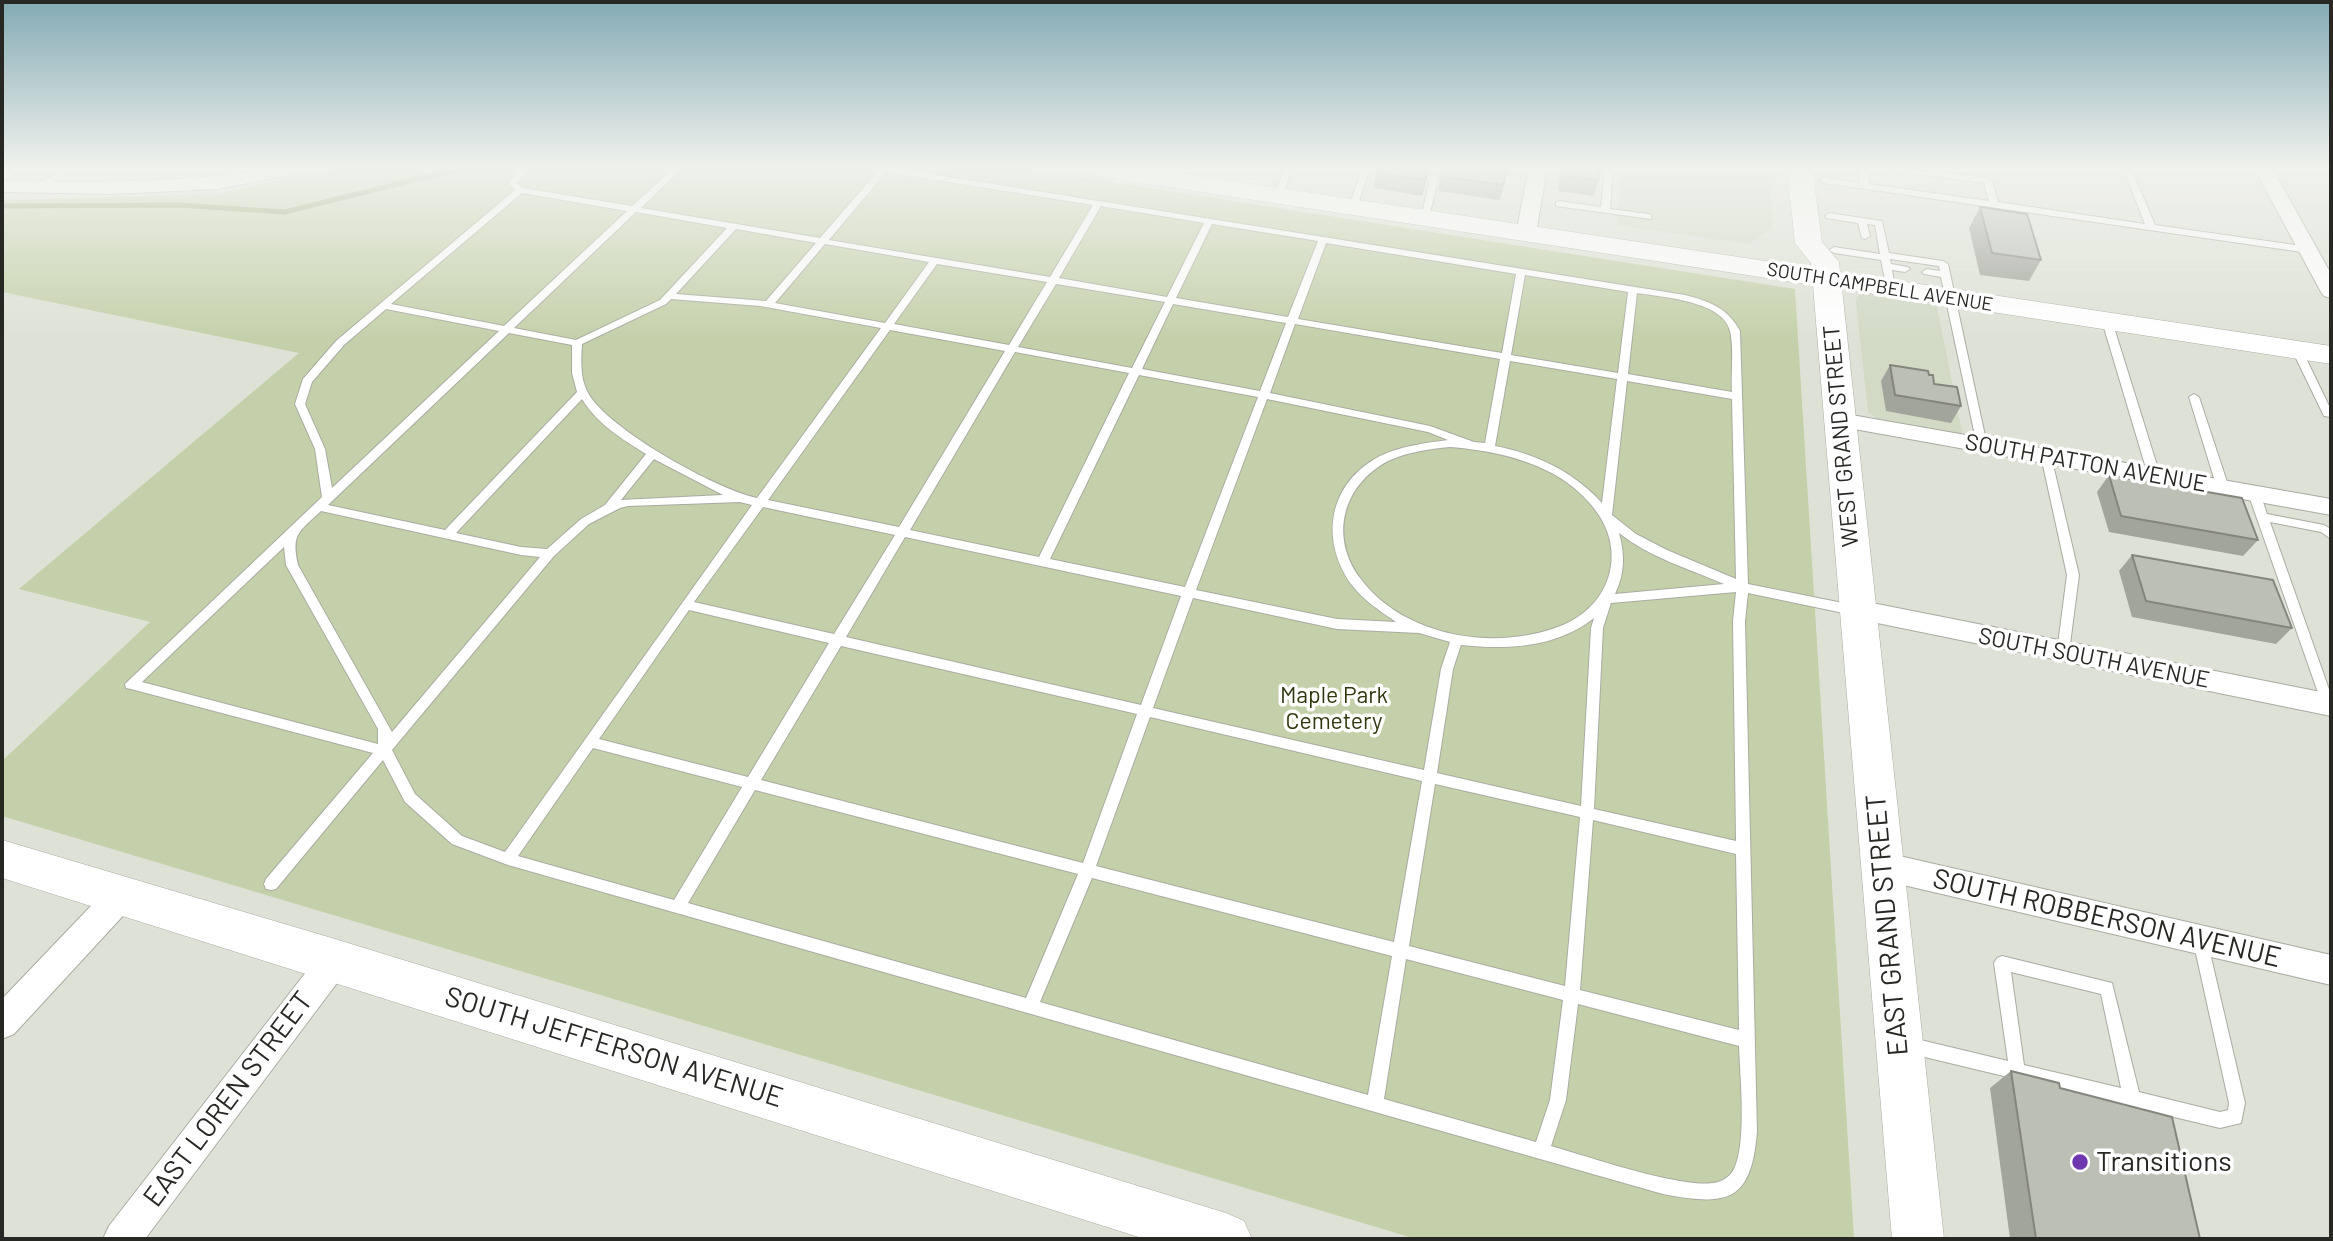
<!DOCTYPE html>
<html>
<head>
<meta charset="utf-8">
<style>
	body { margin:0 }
	#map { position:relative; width:2333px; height:1241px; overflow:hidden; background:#dee2d6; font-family:Barlow,sans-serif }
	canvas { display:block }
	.frame { position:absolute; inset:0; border:4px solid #272823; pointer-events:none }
</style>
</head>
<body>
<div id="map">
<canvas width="2333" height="1241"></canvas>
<div class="frame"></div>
</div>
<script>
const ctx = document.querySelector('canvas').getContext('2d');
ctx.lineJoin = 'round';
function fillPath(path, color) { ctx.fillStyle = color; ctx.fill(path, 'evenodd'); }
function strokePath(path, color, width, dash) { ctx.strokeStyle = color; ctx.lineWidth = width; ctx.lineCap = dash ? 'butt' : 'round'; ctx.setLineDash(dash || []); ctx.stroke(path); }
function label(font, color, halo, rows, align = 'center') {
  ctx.font = font + ' Barlow,sans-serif'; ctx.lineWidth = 7; ctx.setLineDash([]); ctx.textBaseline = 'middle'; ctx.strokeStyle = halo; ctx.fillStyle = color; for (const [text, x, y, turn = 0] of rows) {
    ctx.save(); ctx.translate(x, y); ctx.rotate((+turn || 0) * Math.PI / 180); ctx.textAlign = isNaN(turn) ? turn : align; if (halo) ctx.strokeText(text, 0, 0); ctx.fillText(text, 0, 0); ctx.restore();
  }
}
fillPath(new Path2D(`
	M1622 168H1768L1773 228 1749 244 1617 225Z
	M1863 292 1936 302 1963 437 1880 421 1868 412 1856 302 1857 297Z`), '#d2d9c5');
fillPath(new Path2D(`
	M335 168H1023L1795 289 1854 1239H1416L2 816V761L150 622 19 589 299 353 2 292V200L218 194Z`), '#c4d0a9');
strokePath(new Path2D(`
	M2 206 178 205 285 212 462 168`), '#8d9c67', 5);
const service = new Path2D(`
	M14 168H23L2 183V176Z
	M65 168H74L43 189H37V185Z
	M515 168H521L524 174 517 183 523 188 632 206 674 168H682L641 208 820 238 879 170 876 168H893L1685 295C1709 301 1728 308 1740 331L1748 584 1853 605 1859 610 1853 615 1748 593 1745 621 1757 1132C1751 1203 1727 1206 1663 1194L508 865 452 844 405 802 383 760 276 889 271 890 266 889 264 884 266 879 373 753 131 689 126 688 125 684 322 497 315 449 295 404 303 379 336 341 515 190 508 183 516 174ZM886 172 1093 205 1050 277 829 240ZM522 193 627 211 504 326 391 304ZM1101 206 1204 223 1167 297 1059 278ZM636 212 727 228 660 300 576 340 514 328ZM1212 224 1318 241 1288 317 1176 298ZM736 229 816 243 766 301 676 294ZM1326 243 1516 274 1502 353 1298 319ZM825 244 929 262 885 323 775 303ZM937 264 1047 282 1009 345 894 324ZM1525 275 1628 292 1618 373 1511 355ZM1056 284 1165 302 1132 368 1018 347ZM1637 293C1662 297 1723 301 1730 331 1734 346 1731 375 1732 392L1628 374ZM671 299 760 306 881 328 757 498C716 489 609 430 588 393 580 378 581 361 582 344L666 304ZM1173 304 1286 323 1260 391 1142 369ZM386 309 499 331 332 488 325 449 305 404 312 382 344 345ZM1295 324 1500 359 1485 443 1474 442 1430 426 1270 393ZM890 330 1005 351 899 527 768 500ZM509 333 572 345V373L577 392 445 530 328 505ZM1015 352 1129 373 1039 557 910 530ZM1510 361 1617 379 1602 503C1574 472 1537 454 1495 446ZM1139 375 1258 397 1185 587 1050 559ZM1627 381 1732 399 1736 579 1667 550 1636 534 1612 515ZM582 399C597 424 622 439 646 454L605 505 581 519 547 549 521 547 456 533ZM1267 399 1428 432 1448 440C1425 443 1401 446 1380 456 1329 483 1319 538 1351 584 1363 600 1380 611 1396 622L1337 619 1196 590ZM1450 447C1487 450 1524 457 1557 476 1572 485 1586 497 1596 511 1627 553 1610 605 1563 625 1498 652 1404 638 1360 578 1329 536 1343 485 1388 461 1407 452 1429 449 1450 447ZM654 459 723 495 621 500ZM740 502 752 505 505 852 462 836 415 794 392 750 554 556 589 524 620 508 628 506ZM763 507 895 535 834 634 694 602ZM321 511 521 555 540 557 392 732 298 565C291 533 299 532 321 511ZM1619 533C1649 557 1689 569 1724 584L1615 594C1625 573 1625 555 1619 533ZM905 537 1181 596 1141 705 846 637ZM284 547 286 565 378 729V744L142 682ZM1736 592 1733 621 1736 841 1594 809 1603 628 1611 603ZM1193 598 1337 629 1419 633 1450 642 1441 669 1424 770 1153 708ZM689 610 829 643 748 777 599 739ZM1594 618 1591 628 1581 806 1437 773 1453 669 1461 645C1507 650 1556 648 1594 618ZM841 646 1137 714 1083 863 761 780ZM1150 717 1422 781 1394 942 1096 866ZM593 748 742 787 674 900 518 856ZM1435 784 1580 817 1565 986 1409 946ZM755 790 1078 874 1026 998 688 903ZM1593 820 1736 854 1739 1030 1580 990ZM1092 878 1392 956 1368 1095 1040 1002ZM1406 959 1563 1000 1550 1100 1536 1142 1384 1099ZM1578 1004 1739 1046C1740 1077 1747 1142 1734 1169 1731 1175 1725 1180 1718 1182 1686 1191 1587 1156 1551 1146L1566 1100Z
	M1285 168H1293L1282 195 1275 197 1274 195Z
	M1362 168H1370L1357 207 1350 209 1349 207Z
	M1605 168H1613L1610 209 1648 214 1651 215V219L1556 206V202L1559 201 1601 207Z
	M1858 168H1866L1869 184 1989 201 1984 183 1894 171 1890 168H1909L1988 178 1992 181 1998 202 2145 224 2123 168H2131L2155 225 2309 247 2314 250 2309 253 1824 183 1820 180 1824 177 1860 183Z
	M1411 170 1439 177 1428 220 1421 218 1430 179 1408 175V171Z
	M1829 213 1882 221 1889 253 1943 261 1948 264 1987 445 1986 448H1978L1977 445 1941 277 1924 274 1922 272 1927 269 1940 271 1939 266 1890 259 1891 264 1908 267 1910 269 1905 272 1892 270 1895 288 1893 290H1887L1881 260 1834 253 1829 250 1834 247 1880 254 1875 225 1867 224 1870 236 1865 239 1862 238 1858 223 1826 218 1825 216Z
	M2107 318 2112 321 2160 475 2158 478H2150L2148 475 2102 321Z
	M2297 347 2302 350 2331 410V417L2324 416 2323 414 2292 350Z
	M2194 394 2199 397 2229 488 2227 491 2223 492 2217 488 2189 397Z
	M2046 452 2051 456 2079 575 2069 652 2067 655H2059L2057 652 2067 575 2041 456Z
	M2254 489 2260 493 2267 514 2324 525 2331 529V539L2321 532 2270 522 2331 695V708H2323L2322 704 2248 493Z
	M2200 933 2205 935 2207 940 2245 1103 2241 1123 2220 1128 1908 1053 1902 1050 1900 1045 1902 1040 1908 1037 2008 1061 1994 963 1997 958 2002 956 2112 983 2139 1092 2220 1112 2228 1110 2229 1103 2193 940 2195 935ZM2011 972 2101 994 2121 1088 2024 1065Z`);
const minor = new Path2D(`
	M271 168H307L298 173 218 189 112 194 2 192V181C92 182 182 184 271 168Z
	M1529 168H1547L1536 233 1526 239 1516 233Z
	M2254 168H2272L2331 274V298L2324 296 2321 292Z
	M1840 413 2331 499V515L1832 425 1829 420 1832 415Z
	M1857 600 2331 694V716L1848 617 1844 610 1848 603Z
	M1882 852 2331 955V985L1882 880 1871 876 1867 866 1871 856Z
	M121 882 132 886 137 896 132 906 14 1034 2 1039V999L110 886Z
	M335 945 346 949 351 960 346 971 145 1239H103L109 1226 324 949Z`);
const secondary = new Path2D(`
	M1084 168H1145L1812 268 1811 263 1795 243 1787 168H1812L1822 242 1839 262 1840 272 2331 346V364L1842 289 1944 1239H1892L1813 285 1097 176 1088 173Z
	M2 840 335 939 1226 1213 1244 1221 1252 1239H1145L2 878Z`);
strokePath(service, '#a8aca0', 2);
strokePath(minor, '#a8aca0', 2);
strokePath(secondary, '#a8aca0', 1);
fillPath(service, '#fff');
fillPath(minor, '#fff');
fillPath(secondary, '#fff');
fillPath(new Path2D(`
	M1429 168 1426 181 1422 196 1374 188 1376 173Z
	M1508 168 1500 200 1438 191 1441 176Z
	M1561 168H1600L1598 180 1594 196 1558 191Z
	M1980 207 2041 260 2029 281 1980 275 1969 228Z
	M1890 365 1929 375 1934 384 1961 406 1951 423 1886 411 1881 381Z
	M2109 475 2258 540 2243 556 2109 532 2097 492Z
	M2132 555 2292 628 2276 644 2132 617 2119 571Z
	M2011 1071 2060 1088 2200 1239H2010L1990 1088Z`), '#a2a59b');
fillPath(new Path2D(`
	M1429 168 1426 181 1422 196 1425 180Z`), '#84867e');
const building = new Path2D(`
	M1378 168H1428L1425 180 1376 173Z
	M1443 168H1508L1503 185 1441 176Z
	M1563 168H1600L1598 180 1562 175Z
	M1980 207 2027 214 2041 260 1992 253Z
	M1890 365 1928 371 1929 375H1933L1934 384 1957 387 1961 406 1895 395Z
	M2109 475 2242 498 2258 540 2121 516Z
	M2132 555 2273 580 2292 628 2146 601Z
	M2011 1071 2059 1083 2060 1088 2172 1117 2200 1239H2036Z`);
fillPath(building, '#bcc0b4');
strokePath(building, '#84867e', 2);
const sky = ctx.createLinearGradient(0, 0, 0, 341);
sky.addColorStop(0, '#83aab4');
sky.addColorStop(0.49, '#f0f2ed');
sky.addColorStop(1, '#f0f2ed00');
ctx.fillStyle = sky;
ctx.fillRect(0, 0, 2333, 341);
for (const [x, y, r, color] of [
	[2080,1162,9,"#6e37ae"]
]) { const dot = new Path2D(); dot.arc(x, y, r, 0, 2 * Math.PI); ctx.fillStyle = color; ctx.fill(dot); strokePath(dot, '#fff', 2.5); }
label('19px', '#272823', '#fff', [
	["SOUTH CAMPBELL AVENUE",1880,287,9]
]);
label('23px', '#272823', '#fff', [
	["WEST GRAND STREET",1841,436,-95],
	["SOUTH PATTON AVENUE",2086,463,10],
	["SOUTH SOUTH AVENUE",2094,658,11]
]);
label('23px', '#2f380f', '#fff', [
	["Maple Park",1334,695],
	["Cemetery",1334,721]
]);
label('28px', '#272823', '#fff', [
	["SOUTH ROBBERSON AVENUE",2107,918,13],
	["EAST GRAND STREET",1887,925,-95],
	["SOUTH JEFFERSON AVENUE",614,1047,17],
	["EAST LOREN STREET",228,1099,-53]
]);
label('28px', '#272823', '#fff', [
	["Transitions",2096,1162]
], 'left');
</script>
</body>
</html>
